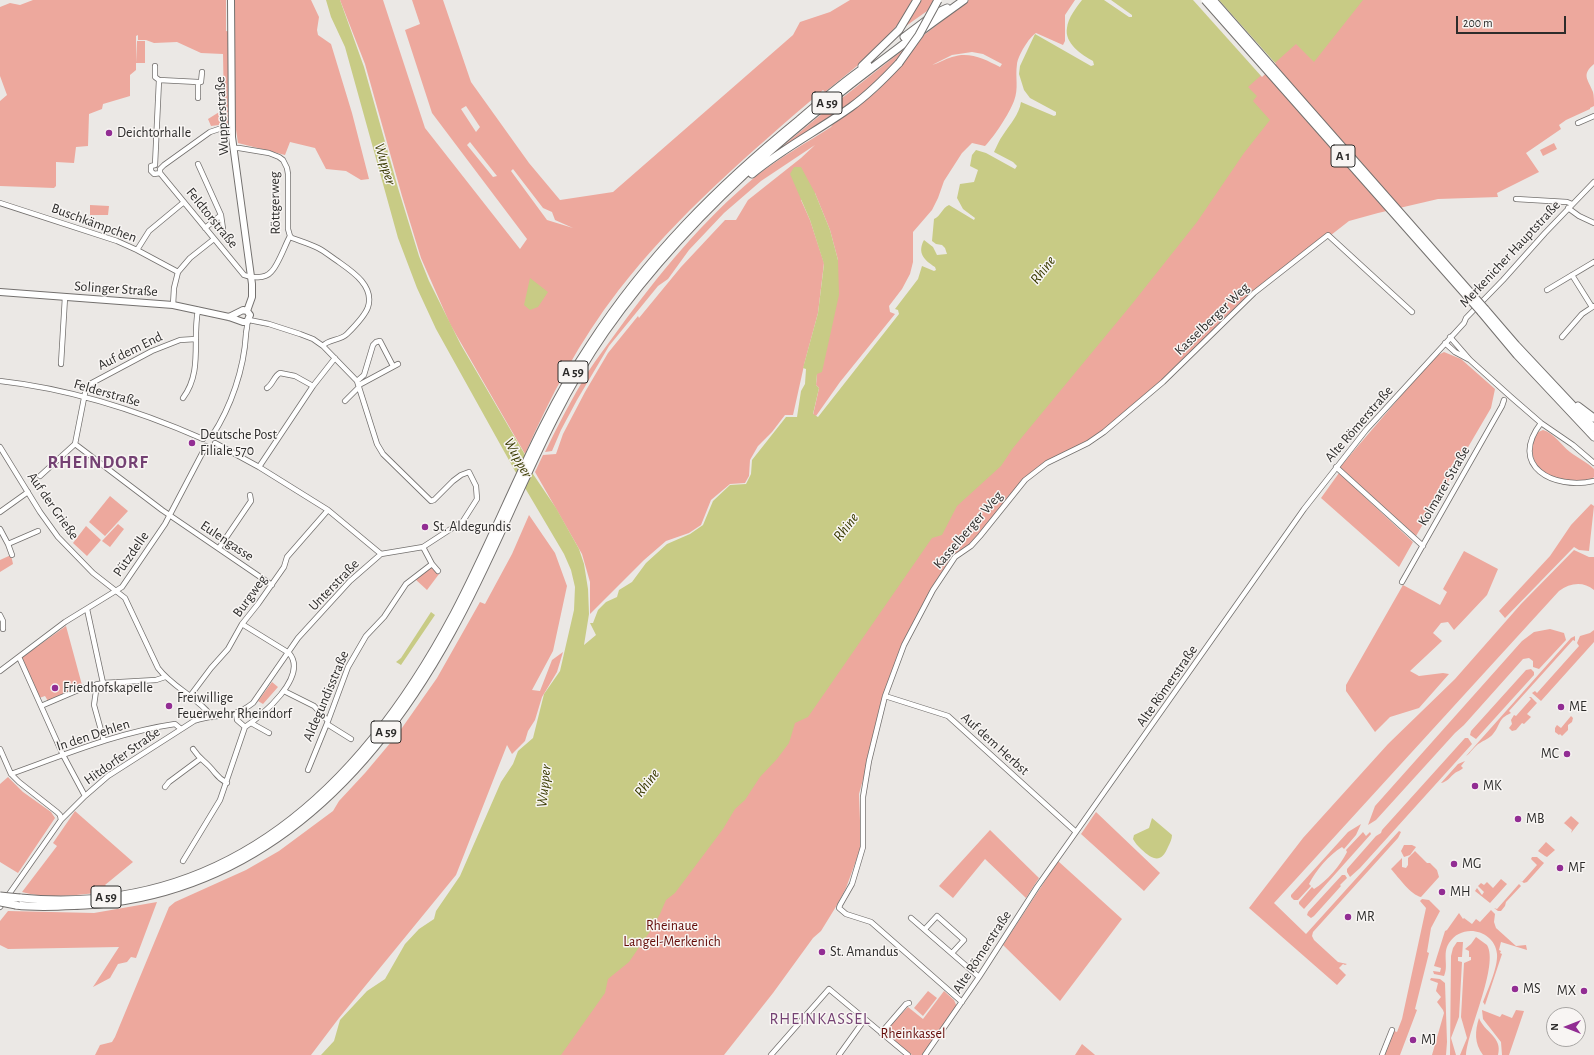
<!DOCTYPE html>
<html>
<head>
<meta charset="utf-8">
<style>
	body { margin:0 }
	#map { position:relative; width:1594px; height:1055px; overflow:hidden; background:#ebe8e5; font-family:"Alegreya Sans",sans-serif }
	canvas { display:block }
	.north { position:absolute; left:1546px; top:1007px; width:40px; height:40px; box-sizing:border-box; background:#f8f5f3; border:1px solid #a7a5a3; border-radius:50%; rotate:270deg; font-size:11px; font-weight:700; line-height:16px; text-align:center; color:#2d2c2b }
	.north::after { content:''; display:block; margin:auto; width:14px; height:18px; background:#922d93; clip-path:polygon(50% 0,100% 100%,50% 72%,0 100%) }
	.scale { position:absolute; left:1456px; top:16px; width:110px; height:18px; box-sizing:border-box; border:2px solid #2d2c2b; border-top:0; padding-left:5px; font-size:12px; line-height:14px; white-space:nowrap; color:#2d2c2b; -webkit-text-stroke:3px #f8f5f3; paint-order:stroke }
</style>
</head>
<body>
<div id="map">
<canvas width="1594" height="1055"></canvas>
<div class="north">N</div>
<div class="scale">200 m</div>
</div>
<script>
const ctx = document.querySelector('canvas').getContext('2d');
ctx.lineJoin = 'round';
function fillPath(path, color) { ctx.fillStyle = color; ctx.fill(path, 'evenodd'); }
function strokePath(path, color, width, dash) { ctx.strokeStyle = color; ctx.lineWidth = width; ctx.lineCap = dash ? 'butt' : 'round'; ctx.setLineDash(dash || []); ctx.stroke(path); }
function label(font, color, halo, rows, align = 'center') {
  ctx.font = font + ' "Alegreya Sans",sans-serif'; ctx.lineWidth = 3; ctx.setLineDash([]); ctx.textBaseline = 'middle'; ctx.strokeStyle = halo; ctx.fillStyle = color; for (const [text, x, y, turn = 0] of rows) {
    ctx.save(); ctx.translate(x, y); ctx.rotate((+turn || 0) * Math.PI / 180); ctx.textAlign = isNaN(turn) ? turn : align; if (halo) ctx.strokeText(text, 0, 0); ctx.fillText(text, 0, 0); ctx.restore();
  }
}
fillPath(new Path2D(`
	M33 0H226V31L235 33V0H311L319 17 317 30 318 35 331 44 352 113 369 179 361 180 346 171 326 169 315 148 290 142 285 155 238 143 235 123 211 126 208 119 224 109 223 54 201 53 177 42 154 43 146 40H138V35L136 36V70L130 75V96L103 104 102 109 89 114 88 146 76 147 74 163 56 162V186L54 188 0 186V101L7 95 0 76V7L10 3 20 5Z
	M340 0H383L425 128 520 249 527 239 432 113 405 30 420 24 412 0H443L471 82 529 163 560 200 613 192 793 35 800 22 830 12 850 0H914L899 23 886 38 857 66 825 92 823 90C751 152 677 215 618 291 580 340 550 397 525 454L450 324 421 258 402 196 365 64ZM466 106 480 127 476 132 461 109ZM470 142 497 176 493 177 467 145ZM513 169 543 208 552 212 555 220 573 228 547 220 511 171Z
	M920 0H934L930 9 903 28Z
	M969 0H1075L1065 15V41L1063 45 1036 33C1029 37 1018 56 1017 64 1015 78 1019 88 1014 101 1009 114 994 137 985 146L972 143 962 153 944 181 938 198 932 210 913 232V262L910 274 902 289 889 306 890 312 895 314 840 382 816 416 813 415 819 388 816 385 817 374 838 260 830 230 815 193 801 200 810 220 824 263 818 313 805 361 793 415H785L772 432 758 446 750 460 749 476 745 483 730 484 711 500 701 525 689 533 666 541 644 560 590 614V582L582 554 535 472 543 455 556 454 563 434 585 392 608 353 638 316 639 318 681 267 725 220H736L748 200 801 158 815 145 761 181 724 213 689 250 668 279 658 286 609 346 577 400 561 430 552 451 545 452C558 425 572 398 588 372 597 358 608 344 618 330 658 275 703 220 755 177 779 158 806 143 831 127L833 124 865 101 877 91 901 66 924 35ZM972 52 983 54 1002 64 1000 67C985 59 969 51 952 57 945 59 939 63 932 65L952 55Z
	M1251 0H1594V64C1581 75 1588 79 1593 92 1594 96 1594 101 1594 106L1590 108V109L1566 120 1559 125 1561 129 1526 153 1539 172 1497 193 1498 197 1438 199 1378 213 1349 221 1254 295 1189 357 1104 432 1043 464 1025 479 970 546 956 555 942 575 895 664 859 794 861 847 846 888 837 905 821 931 813 938 773 993 724 1055H430Z
	M137 41H145V63H136Z
	M908 46 892 67 858 100 772 155 818 117Z
	M1554 143 1557 149 1543 156 1540 150Z
	M90 205 109 206 108 215H90Z
	M1444 352 1461 359 1495 389 1491 408 1416 536 1340 467 1418 376 1438 355Z
	M1543 430C1554 433 1561 445 1570 452 1578 458 1587 462 1594 469V477L1592 479C1583 481 1573 482 1564 481 1539 476 1525 457 1536 433Z
	M1339 473 1413 542 1399 567 1321 498Z
	M110 496 128 511 105 536 89 522Z
	M1591 504 1594 506 1589 551 1579 550 1574 547 1505 618 1499 611 1550 556 1571 525Z
	M529 515 555 553 567 586 553 651 532 690 540 691 552 660 563 652 557 672 542 697 535 720 528 731 525 741 512 754 507 745 456 875 339 1018 311 1055H95L100 1045 112 1042 115 1037 169 907 175 902 246 870 279 851 333 811 339 801 365 773 397 735 437 678 480 602 485 604 512 554Z
	M118 524 124 529 110 547 102 541Z
	M86 526 101 540 87 556 73 543Z
	M1574 550 1589 557H1594V590C1583 581 1570 583 1559 591L1274 903 1306 934 1399 831 1401 832 1398 838 1313 932 1312 936 1314 940 1338 962 1347 964 1345 965 1343 964 1339 968 1346 975 1337 985 1249 908 1303 838 1388 744 1455 679 1521 604Z
	M1464 551 1498 569 1487 595 1454 630 1448 622 1441 623 1433 633 1442 641 1410 671 1419 676 1443 673 1449 674 1419 708 1390 717 1375 732 1346 691V685L1403 585 1440 605 1447 592 1443 589Z
	M11 555 13 564 0 572V560Z
	M431 567 439 574 427 590 415 579Z
	M66 626 82 685 48 701 45 696 39 698 21 658Z
	M1550 629 1564 633 1566 640 1539 669 1533 667V661L1529 658 1523 659 1464 725 1455 733 1376 820 1368 825 1375 806 1522 641 1534 632Z
	M1594 630V642L1541 701 1532 693 1535 691 1537 693 1579 646 1577 643 1580 636 1590 633Z
	M1575 636V641L1573 640 1509 711 1511 713C1497 719 1501 725 1493 734 1489 739 1484 740 1480 743 1474 746 1471 753 1466 756L1571 638Z
	M1531 669 1534 672V675L1476 739 1470 735 1471 731 1526 670Z
	M272 682 278 687 263 704 258 701Z
	M1529 697H1531L1537 703 1527 714 1531 717 1524 724 1522 723 1516 730 1512 731 1509 728 1512 724 1511 720 1514 715 1516 716 1531 699Z
	M1571 716 1573 718 1572 722 1568 725V730L1562 736 1560 734 1559 735 1555 732V728L1557 725 1561 728Z
	M1465 738H1468L1472 744 1360 868 1350 877 1347 872V869L1376 836 1381 833 1382 830Z
	M1465 761 1461 766 1463 768C1460 771 1458 771 1455 773 1450 777 1447 782 1441 783L1458 764Z
	M8 777 23 792 51 812 55 818 18 873 0 862V784Z
	M75 811 133 862 105 885 112 891C85 894 47 900 22 892L57 846 53 843Z
	M1096 812 1160 873 1144 891 1081 834Z
	M1571 816 1579 823 1571 833 1572 830 1564 823 1562 825Z
	M1361 824 1356 835 1344 849 1342 847C1329 855 1316 870 1309 884L1311 886 1298 900H1294L1291 897V895L1348 832Z
	M990 830 1039 878 1026 898 985 859 953 898 939 886Z
	M1363 832 1366 836 1370 832 1371 834 1304 909 1299 904V902L1312 887 1314 889C1327 881 1340 866 1347 852L1346 850Z
	M1546 842 1555 850 1547 857 1545 856 1538 851Z
	M1404 845H1412L1416 847 1410 855 1404 857 1401 851Z
	M1415 851 1427 863H1430L1437 870 1439 877 1421 897C1411 895 1399 878 1391 869L1402 858V867L1406 868 1408 865V858Z
	M1532 857H1537L1544 863 1527 882 1524 883 1519 880 1522 882 1537 865 1531 859Z
	M1058 861 1122 919 1060 1001 1003 945Z
	M1342 875H1345L1347 878 1340 885 1341 886 1314 916 1311 918 1307 915 1308 912Z
	M1501 879 1507 884 1490 903 1475 891 1477 888 1482 895 1484 892 1478 886 1481 883 1484 885 1487 882 1493 888Z
	M1519 884 1521 886 1506 902 1505 906 1501 911H1498L1494 908 1497 909Z
	M1422 899 1429 900 1440 911 1431 928 1427 952 1429 953 1415 1009 1417 1010 1400 1055H1384L1394 1031 1397 1032 1402 1019 1426 908 1420 901Z
	M157 902 136 958 131 957 127 962 118 964 110 978 93 987 119 947 8 949 0 945V921L8 911 94 913Z
	M1491 910 1495 914 1494 922 1496 928 1516 946 1526 945 1527 950 1501 942 1499 950 1501 951 1500 953 1502 954 1485 1005 1483 1002C1488 989 1498 967 1497 954 1495 930 1462 922 1449 943 1442 953 1449 966 1444 976L1434 974 1433 971 1440 972 1441 968 1434 966 1445 931 1447 930 1459 913 1463 919 1464 918 1472 924 1476 919 1480 922Z
	M1476 937 1487 945C1499 965 1468 1029 1466 1055H1460L1467 1038 1461 1017 1464 963 1471 960V957H1469V951L1465 949 1471 944Z
	M1457 942H1463L1462 957H1458V961L1462 962 1459 1017 1451 1038 1456 1055H1450L1451 956 1453 948Z
	M1431 978 1440 979 1445 983 1447 1042 1446 1055H1432L1444 1013 1443 1010 1437 1002 1441 997 1436 991 1438 983 1430 980Z
	M928 991 937 998 923 1016 914 1008Z
	M944 991 954 1000 957 1007 923 1055H912L884 1032 908 1007 923 1019Z
	M1482 1010 1500 1017 1502 1014 1512 1018 1516 1010 1524 1011 1509 1055H1502L1501 1042 1483 1019Z
	M1479 1018C1484 1032 1503 1037 1498 1055H1483C1474 1043 1475 1031 1479 1018Z
	M1082 1044 1094 1054 1095 1055H1075Z`), '#eda89d');
fillPath(new Path2D(`
	M326 0H340L364 67 398 188 419 256 429 281 461 345 524 453 533 474 556 508 579 549 584 564 588 589 589 614 584 645 596 635 590 623H593L598 610 606 602 617 597 619 590 632 582 646 563 667 544 690 534 703 525 713 501 730 485 746 484 751 474 752 460 786 417H797L801 391 805 384 806 369 803 368 818 313 824 264 810 220 790 174 794 167H801L815 193 830 230 838 260 839 295 822 372 817 374 816 385 819 388 813 414 818 417 899 314 898 310 895 309 918 279 922 266 934 271 936 270 935 267C924 260 917 253 924 240L933 247 937 255 947 254 945 248 942 245 936 244 932 241 934 219C942 215 941 209 949 205L974 220 975 218 963 209 957 198 960 184 974 182 978 170 970 166 972 155 976 150 986 153 1015 169 1017 166 1013 162 994 152C997 146 999 140 1003 135 1010 124 1019 115 1021 102L1054 116 1056 115V112L1030 98 1024 90 1019 74 1020 66 1035 34 1091 66 1094 65 1093 61C1082 55 1064 43 1067 28 1068 18 1076 8 1082 0H1104L1129 17H1132V15L1111 0H1363L1314 62 1296 44 1248 87 1257 96 1253 101 1270 120 1244 153 1197 222 1132 304 1013 448 1001 466 957 506 942 535 932 538 808 717 795 723 789 743 777 759 760 777 745 800 735 809 723 829 675 893 666 900 660 914 649 933 629 962 608 979 605 993 561 1055H321L334 1041 340 1020 367 991 385 979 405 944 419 929 434 919 436 911 460 876 501 782 513 764 518 751 533 738 544 694 560 671 574 610 575 587 571 570 564 554 515 471 436 329 417 288 398 238 345 47 331 17Z
	M530 278 548 292 538 307 530 310 524 305Z
	M431 612 435 615 401 665 396 662 401 658Z
	M1152 818 1172 835C1172 839 1170 843 1168 847 1161 864 1153 860 1141 849 1138 846 1135 843 1133 839L1134 835 1149 828Z`), '#c8cb85');
fillPath(new Path2D(`
	M1193 0H1219L1276 64 1262 77Z`), '#ebe8e5');
const minor = new Path2D(`
	M155 66V77L159 80
	M198 82H201L202 72
	M1578 123 1594 116
	M231 128H222L210 132 164 165 160 169V173L244 275C251 278 265 279 271 272 278 266 285 245 290 236L288 229V174L287 168 283 160 279 157 269 153 239 148H234
	M198 164 221 215 205 228
	M155 165 159 80 198 82V98
	M155 165 151 166V171L154 174 160 173
	M1516 199 1567 202 1572 204
	M0 203 117 241 137 250 178 272 174 288 173 305
	M1568 208 1579 216 1594 223
	M221 215 223 229
	M290 236 292 238C300 241 310 244 318 248 324 251 330 256 336 260 350 270 375 285 368 307 365 316 354 327 347 334 340 341 328 339 323 346
	M137 250 149 231 184 202
	M178 272 190 258 214 239
	M1572 275 1592 307
	M1547 290 1594 262
	M1450 337 1470 360 1511 397 1541 423 1573 445 1594 463
	M1562 337 1582 314 1594 306
	M1445 343 1455 352 1470 360
	M61 364 65 297
	M0 381C72 389 137 410 203 439
	M357 381 364 375 373 345 376 342 380 341 393 366
	M359 385 398 364
	M267 388C273 384 274 376 280 373L295 376 313 386
	M183 398C203 371 192 340 198 310
	M345 401 359 387
	M1541 423C1508 466 1553 490 1594 481
	M212 436C231 407 244 369 246 334 246 330 248 326 247 322
	M215 443 259 467 328 510 381 554
	M75 444 162 510 272 585
	M0 447 40 512 58 537 93 573 125 598 158 668C173 688 198 697 212 717
	M259 467 313 386 335 358
	M1336 467 1423 546
	M40 476 75 444 86 388 90 384 152 351 180 340 196 339
	M0 512 28 492
	M0 529 8 544 12 555
	M8 544 38 531
	M423 547 432 564 438 571
	M219 548 251 501 250 495
	M1402 582 1502 406 1504 400
	M87 609 103 683
	M0 615 3 621V629
	M242 624 289 653C309 676 262 716 245 727
	M19 657 63 755 85 796
	M0 671 65 622 122 587 165 524 206 446
	M97 684 94 705 104 741
	M284 691 314 706 328 721
	M190 696 211 668 228 649 242 624 258 604 284 567 287 557 328 510
	M885 696 948 716 1076 832
	M41 706 83 688 103 683 156 680 165 677
	M251 723 269 733
	M327 724 351 739
	M0 749 11 774 19 782 57 812 60 815 61 820
	M193 749C199 758 202 759 209 766 217 774 216 777 227 783
	M308 770 328 721 348 667 366 636 384 617 406 584 432 564
	M11 774C64 755 119 732 175 724L181 729
	M165 787 169 782 200 759
	M183 861 220 800 245 727 237 720 236 714
	M0 907 61 820 85 796 108 776 194 721C218 712 230 721 253 703L298 638 350 581 381 554 423 547 463 521 477 499 476 486 469 472 461 475 453 481 434 500 431 501 383 454 377 444 357 381 323 346 313 339 300 334 269 324 249 320
	M911 918 979 977
	M925 929 937 916 964 940 952 953
	M962 1002 871 922 846 914 839 908 840 905 852 884 863 847V797L869 761 885 696 904 645 933 590 955 557 971 546 980 536 1025 480 1047 463 1088 443 1104 432 1163 382 1254 293 1328 235 1412 312
	M881 1033 906 1004 909 1003
	M771 1055 829 989 908 1055
	M839 1055 865 1019
	M925 1055 979 977 1037 887 1076 832 1304 509 1366 430 1464 323 1466 318 1503 280 1545 233 1594 182
	M1382 1055 1392 1030`);
const major = new Path2D(`
	M231 0 232 137 252 284V297L247 311
	M0 292 173 305 229 317 243 322H247L250 315 247 311 243 310 229 317`);
const highway = new Path2D(`
	M904 37 936 13 947 8
	M862 66 899 30 917 0
	M752 174C783 148 819 130 851 107 869 94 884 79 899 63
	M1485 309 1516 345 1594 428
	M1481 312 1517 355 1594 437
	M1578 406 1594 418
	M20 898C228 918 363 785 454 614 501 525 534 429 590 345 647 257 718 186 799 120 821 101 843 82 868 65
	M16 905C39 908 62 906 85 905 257 894 372 777 451 633 506 535 540 425 605 332 700 197 831 95 964 0`);
strokePath(minor, '#73706e', 6);
strokePath(major, '#73706e', 8);
strokePath(highway, '#73706e', 9);
strokePath(minor, '#fff', 4.5);
strokePath(major, '#fff', 6);
strokePath(highway, '#fff', 7);
const highwayBridge = new Path2D(`
	M1205 0 1481 312
	M1213 0 1485 309
	M899 63 919 35 938 0
	M0 896 20 898
	M0 902 16 905`);
strokePath(highwayBridge, '#73706e', 9, []);
strokePath(highwayBridge, '#fff', 7);
for (const [x, y, r, color] of [
	[109,133,4,"#922d93"],
	[192,443,4,"#922d93"],
	[425,527,4,"#922d93"],
	[55,688,4,"#922d93"],
	[169,706,4,"#922d93"],
	[1561,707,4,"#922d93"],
	[1567,754,4,"#922d93"],
	[1475,786,4,"#922d93"],
	[1518,819,4,"#922d93"],
	[1454,864,4,"#922d93"],
	[1560,868,4,"#922d93"],
	[1442,892,4,"#922d93"],
	[1348,917,4,"#922d93"],
	[822,952,4,"#922d93"],
	[1515,989,4,"#922d93"],
	[1584,991,4,"#922d93"],
	[1413,1040,4,"#922d93"]
]) { const dot = new Path2D(); dot.arc(x, y, r, 0, 2 * Math.PI); ctx.fillStyle = color; ctx.fill(dot); strokePath(dot, '#f8f5f3', 1.5); }
for (const [x, y, w] of [
	[827,103,30],
	[1343,156,24],
	[573,372,30],
	[386,732,30],
	[106,897,30]
]) { const box = new Path2D(); box.roundRect(x - w / 2, y - 11, w, 22, 3); ctx.fillStyle = '#f8f5f3'; ctx.fill(box); strokePath(box, '#2d2c2b', 1); }
label('bold 13px', '#2d2c2b', null, [
	["A 59",827,103],
	["A 1",1343,156],
	["A 59",573,372],
	["A 59",386,732],
	["A 59",106,897]
]);
label('14px', '#2d2c2b', '#f8f5f3', [
	["Wupperstraße",222,116,-93],
	["Röttgerweg",275,203,-91],
	["Feldtorstraße",212,218,51],
	["Buschkämpchen",94,223,20],
	["Merkenicher Hauptstraße",1510,254,-47],
	["Solinger Straße",116,289,4],
	["Kasselberger Weg",1212,319,-44],
	["Auf dem End",130,351,-26],
	["Felderstraße",107,393,16],
	["Alte Römerstraße",1359,424,-49],
	["Kolmarer Straße",1444,486,-60],
	["Auf der Grieße",53,506,55],
	["Kasselberger Weg",968,530,-49],
	["Eulengasse",227,541,34],
	["Pützdelle",131,554,-55],
	["Unterstraße",334,585,-46],
	["Burgweg",250,596,-54],
	["Alte Römerstraße",1167,686,-55],
	["Aldegundisstraße",326,696,-67],
	["In den Dehlen",93,735,-18],
	["Auf dem Herbst",995,744,42],
	["Hitdorfer Straße",122,756,-35],
	["Alte Römerstraße",982,952,-57]
]);
label('14px', '#2d2c2b', '#f8f5f3', [
	["Deichtorhalle",117,133],
	["Deutsche Post",200,435],
	["Filiale 570",200,451],
	["St. Aldegundis",433,527],
	["Friedhofskapelle",63,688],
	["Freiwillige",177,698],
	["Feuerwehr Rheindorf",177,714],
	["ME",1569,707],
	["MC",1559,754,"right"],
	["MK",1483,786],
	["MB",1526,819],
	["MG",1462,864],
	["MF",1568,868],
	["MH",1450,892],
	["MR",1356,917],
	["St. Amandus",830,952],
	["MS",1523,989],
	["MX",1576,991,"right"],
	["MJ",1421,1040]
], 'left');
label('14px', '#630a07', '#f8f5f3', [
	["Rheinaue",672,926],
	["Langel-Merkenich",672,942],
	["Rheinkassel",913,1034]
]);
label('italic 15px', '#3a3b02', '#f8f5f3', [
	["Wupper",385,164,73],
	["Rhine",1043,270,-52],
	["Wupper",518,458,61],
	["Rhine",846,527,-52],
	["Rhine",647,783,-52],
	["Wupper",544,786,-84]
]);
ctx.letterSpacing = '1px';
label('16px', '#744173', '#f8f5f3', [
	["RHEINKASSEL",820,1019]
]);
ctx.letterSpacing = '0px';
ctx.letterSpacing = '1px';
label('bold 18px', '#744173', '#f8f5f3', [
	["RHEINDORF",98,463]
]);
ctx.letterSpacing = '0px';
</script>
</body>
</html>
